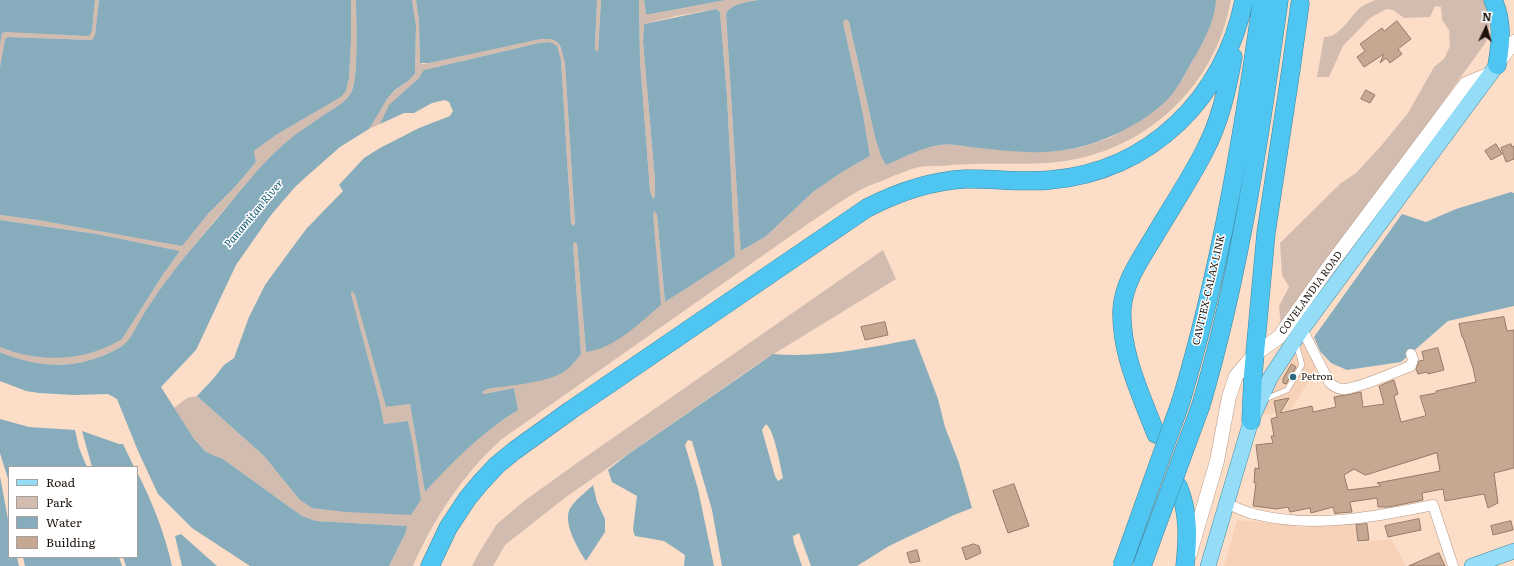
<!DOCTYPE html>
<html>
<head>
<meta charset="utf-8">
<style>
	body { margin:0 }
	#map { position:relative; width:1514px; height:566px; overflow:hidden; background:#fcddc8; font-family:Literata,serif }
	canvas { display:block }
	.legend { position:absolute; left:8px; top:466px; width:130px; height:92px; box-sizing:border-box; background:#fff; border:1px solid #a5a19e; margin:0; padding:5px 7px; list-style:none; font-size:12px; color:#1d130c }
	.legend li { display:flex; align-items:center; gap:8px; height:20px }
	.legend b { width:20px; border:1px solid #a5a19e }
	.north { position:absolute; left:1466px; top:8px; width:40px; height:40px; -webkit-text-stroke:3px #fff; paint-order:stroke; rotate:4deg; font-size:11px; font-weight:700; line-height:16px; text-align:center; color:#1d130c }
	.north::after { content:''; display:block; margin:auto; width:14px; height:18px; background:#1d130c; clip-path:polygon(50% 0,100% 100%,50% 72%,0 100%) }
</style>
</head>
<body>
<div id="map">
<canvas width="1514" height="566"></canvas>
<ul class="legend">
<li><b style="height:5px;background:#95ddf7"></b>Road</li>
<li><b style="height:11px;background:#d2bcaf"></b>Park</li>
<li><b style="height:11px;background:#87acbc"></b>Water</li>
<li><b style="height:11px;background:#c6a792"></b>Building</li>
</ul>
<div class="north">N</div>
</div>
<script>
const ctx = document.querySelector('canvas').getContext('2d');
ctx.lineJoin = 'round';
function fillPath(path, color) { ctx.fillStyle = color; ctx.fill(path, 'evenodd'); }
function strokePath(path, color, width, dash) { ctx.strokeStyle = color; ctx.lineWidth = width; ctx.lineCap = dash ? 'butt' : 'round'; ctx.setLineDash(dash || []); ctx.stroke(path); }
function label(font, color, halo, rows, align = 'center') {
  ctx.font = font + ' Literata,serif'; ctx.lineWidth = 3; ctx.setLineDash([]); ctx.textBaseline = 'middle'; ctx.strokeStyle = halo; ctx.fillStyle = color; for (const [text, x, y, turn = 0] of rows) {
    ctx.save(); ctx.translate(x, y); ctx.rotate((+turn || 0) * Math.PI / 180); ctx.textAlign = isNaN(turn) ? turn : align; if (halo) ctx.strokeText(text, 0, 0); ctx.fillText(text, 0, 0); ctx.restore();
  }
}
fillPath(new Path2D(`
	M1304 339 1319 365 1291 409 1269 414H1258L1274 387Z
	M1237 520 1281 524 1301 527 1335 525H1354L1359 543 1391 539 1406 566H1224Z`), '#f7d1b8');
fillPath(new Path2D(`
	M95 0H99L95 35 92 40 8 37 5 39 0 67V45L2 33 6 32 92 31Z
	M351 0H356C356 19 359 78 351 93 346 102 333 109 325 114 311 124 296 133 284 144 257 169 234 198 211 225 196 243 181 261 167 280 157 293 147 308 139 322 133 332 130 342 119 348 79 370 41 369 0 352V347L10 351 122 339 162 276 180 251 97 234 0 220V215L38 220 182 245 208 214 235 187 256 162 254 151 276 135 341 97 346 91 349 78 351 43Z
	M412 0H416L419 22 420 63 423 64 541 39C562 38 560 45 565 63L575 224 574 227 571 223 561 60 550 42 539 43 424 70 422 72 419 78 390 105 380 124 369 129C375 119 380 108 387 99 395 89 407 83 415 74L416 25Z
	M597 0H601L598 52 595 49Z
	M639 0H644L646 14H651L726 0H758C748 2 731 4 726 13L739 227 742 251 765 237 813 192 842 172 870 156 863 114 843 22 846 19 849 22 875 137 906 156 922 149 941 145H958L1025 152 1066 150 1082 147 1112 137 1153 111 1164 102 1173 92 1183 78 1203 41 1211 22 1216 0H1231C1227 19 1222 37 1213 54 1181 118 1117 159 1046 163 1011 165 976 162 940 166 933 166 926 166 919 167 910 169 902 173 893 176 885 180 876 183 868 186 847 196 828 211 809 223L502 439C463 474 434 518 413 566H389L406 532 407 526 316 521 302 516 223 459 206 452 194 439 174 408 187 398 197 396 264 456 299 499 388 513 411 515 421 500 413 444 408 421 384 424 379 399 351 294 352 291 355 294 386 407 410 404 425 492C453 460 482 432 518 410L514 388 484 394 482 392 487 389 537 381 581 354 573 244 575 242 577 244 586 352 654 211 657 215 665 302 735 257 727 96 720 12 716 9 676 16 644 24 643 42 655 180V196L653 199 650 191 640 61Z
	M1375 0H1484L1490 12 1489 31 1486 42 1281 327 1279 306 1289 287 1282 275 1280 243 1341 183 1356 173 1381 146 1408 113 1434 67 1444 59 1450 46 1449 30 1442 20 1441 7 1435 6 1430 17 1404 18 1393 10 1386 9 1370 18 1343 46 1329 77H1317L1324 37C1339 38 1348 19 1358 10 1362 5 1369 3 1375 0Z
	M883 250 896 279 759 363 566 497 505 545 493 566H472L480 551 497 524 524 501 584 458Z`), '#d2bcaf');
fillPath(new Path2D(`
	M0 0H95L92 31 89 36 6 32 2 33 0 45Z
	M99 0H351V43L349 78 346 91 341 97 276 135 254 151 256 162 235 187 208 214 182 246 38 220 0 215V67L5 39 8 37 92 40 95 35Z
	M356 0H412L416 25 415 74 408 81 395 90 387 99 369 129 340 147 307 176 295 187 271 215 236 265 196 350 161 387 194 439 206 452 223 459 302 516 316 521 407 526 406 532 389 566H250L192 528 158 494 138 451 117 399 108 394 74 395 39 393 26 391 0 381V352C41 369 79 370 119 348 130 342 133 332 139 322 147 308 157 293 167 280 182 259 199 240 215 221 237 195 258 167 284 144 296 133 311 124 325 114 333 109 346 102 351 93 359 79 356 19 356 0Z
	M416 0H597L595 49 598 52 601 0H639L640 61 650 191 653 199 655 196V180L643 42 644 24 716 9 720 12 727 96 735 257 665 302 657 215 654 211 653 215 661 305C639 323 616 348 586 352L577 244 575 242 573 244 581 354C575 361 568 371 558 375 537 384 510 385 487 389L482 392 484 394 514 388 518 410C482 432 453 461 425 492L410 404 386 407 355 295 352 291 351 294 379 399 384 424 408 421 413 444 421 500 411 515 346 512 312 508 299 499 264 456 197 396 213 379 224 365 234 358 249 317 265 285 292 248 307 228 343 191 339 185 364 158 380 148 419 128 450 116 453 111 449 102 445 100 432 103 414 113H404L380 124 389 105 419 78 422 72 424 70 539 43 550 42 557 46 561 60 571 223 573 226 575 224 565 63C560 45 562 38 541 39L429 63H420L419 22Z
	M644 0H726L651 14H646Z
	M758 0H1216C1215 23 1200 48 1189 67 1182 80 1175 92 1165 102 1155 111 1144 119 1133 125 1099 145 1064 154 1025 152 1010 151 995 150 980 148 967 147 953 143 940 145 921 148 904 157 886 165L881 156 875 137 849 22 846 19 843 22 863 114 870 156 842 172 813 192 765 237 741 251 739 227 726 13C731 4 748 2 758 0Z
	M1511 192 1514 193V306L1448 321 1401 362 1347 370 1331 363 1320 351 1314 337 1402 214 1426 222 1456 209Z
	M0 220 97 234 180 251 162 276 122 339C85 362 39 363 0 347Z
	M915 339 938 399 945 427 959 463 972 508 954 515 889 546 857 566H811L799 533 793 536 794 543 802 566H722L712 510 692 441 688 440 685 445 698 489 714 566H684L685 555 664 541 635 536 633 530 637 496 612 482 608 470 627 455 773 354C821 358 868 348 915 339ZM766 424C775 432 780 465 783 478L778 481 775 476 762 430Z
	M0 419 29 427 75 430 79 448 87 467H9V482L0 453Z
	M82 431 119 444H123L134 467H92Z
	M137 472C152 501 165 534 172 566H126L123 557H137Z
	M0 476 9 525V557H17L19 566H0Z
	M593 485 597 502 605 519V532L586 561C578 549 561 520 571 507 576 499 586 492 593 485Z
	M181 534 217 566H182L175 536Z
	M23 557H119L122 566H25Z`), '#87acbc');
const building = new Path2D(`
	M1397 21 1411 39 1398 49 1402 54 1390 63 1386 58 1380 63 1384 54 1364 67 1357 57 1365 51 1360 44 1382 28 1384 31Z
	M1366 90 1375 95 1370 103 1361 99Z
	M1496 144 1502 154 1491 160 1485 151Z
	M1511 144 1512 147 1514 146V159L1506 162 1501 148Z
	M1504 317 1507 331 1514 330V468L1494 473 1498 503 1488 508 1484 494 1445 501 1443 489 1422 493 1423 500 1389 507H1378L1377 498 1350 502 1352 512 1338 513 1335 514 1333 507 1311 513 1310 508 1290 512 1288 507 1277 509 1253 506 1256 483H1254L1255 468 1259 469 1256 445 1273 443 1271 436H1274L1271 419 1277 417 1274 401 1289 398 1280 413 1312 406 1313 412 1336 407 1334 397 1361 392 1363 407 1384 404 1379 386 1394 380 1398 394 1394 396 1401 422 1425 416 1426 415 1420 396 1436 393V391L1476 382 1473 368 1463 337H1462L1459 324ZM1437 453 1440 471 1377 483 1381 486 1348 490 1344 475 1354 469 1365 475Z
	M885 322 888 335 865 340 861 327Z
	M1438 348 1444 370 1428 374 1427 372 1418 374 1416 369 1419 361 1424 360 1422 352Z
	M1292 364 1296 367 1286 384 1283 383V379Z
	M1014 484 1029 526 1008 533 993 491Z
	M1419 519 1421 530 1388 537 1385 526Z
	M1511 521 1513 530 1493 535 1491 526Z
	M1367 524 1369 540 1358 541 1356 525Z
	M974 544 979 546 981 553 966 560 962 548Z
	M917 550 920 561 910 563 907 553Z
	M1439 553 1445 566H1409Z`);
fillPath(building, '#c6a792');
strokePath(building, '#967a68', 1);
const lane = new Path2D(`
	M1263 400 1287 390 1302 365 1296 343`);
const street = new Path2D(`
	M1302 329 1329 382C1333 386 1339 390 1346 389 1365 386 1392 373 1411 366L1413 359 1411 354
	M1226 503C1235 507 1245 512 1254 514 1313 529 1375 517 1433 505L1453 566`);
const secondary = new Path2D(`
	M1497 64 1514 42
	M1190 553 1217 461 1229 397 1236 376 1254 355 1279 337 1328 268 1466 84 1490 74`);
const primary = new Path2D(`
	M1208 566 1251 421 1270 378 1302 329 1497 65
	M1472 566 1514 551`);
const highway = new Path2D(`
	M1493 0C1503 21 1501 43 1497 65
	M1181 401C1220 271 1243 135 1262 0
	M1201 405C1240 273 1260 136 1279 0
	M1251 421 1253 375 1266 233 1291 69 1300 4
	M1156 434C1141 395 1120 352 1122 309 1124 281 1141 259 1155 235 1171 208 1189 181 1204 152 1220 122 1227 90 1233 57
	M1178 486C1189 512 1188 538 1185 566
	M430 566 448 528 467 499 481 482 497 465 514 451 571 410 867 208C898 192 930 181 965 179 993 178 1022 183 1050 180 1150 172 1225 97 1244 0`);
strokePath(lane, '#b69986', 6);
strokePath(street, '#b69986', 11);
strokePath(secondary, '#b69986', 15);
strokePath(primary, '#3e87a1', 16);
strokePath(highway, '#3e87a1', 19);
strokePath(lane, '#fff', 5);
strokePath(street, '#fff', 10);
strokePath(secondary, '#fff', 14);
strokePath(primary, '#95ddf7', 15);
strokePath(highway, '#4fc6f1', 18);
const highwayBridge = new Path2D(`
	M1122 566 1181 401
	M1142 566 1201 405`);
strokePath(highwayBridge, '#3e87a1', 19, []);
strokePath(highwayBridge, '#4fc6f1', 18);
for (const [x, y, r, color] of [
	[1293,377,4,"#2b687f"]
]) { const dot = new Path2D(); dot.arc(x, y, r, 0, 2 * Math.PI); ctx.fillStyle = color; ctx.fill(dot); strokePath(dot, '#fff', 1.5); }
label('10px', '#1d130c', '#fff', [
	["CAVITEX–CALAX LINK",1209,290,-77],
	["COVELANDIA ROAD",1311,293,-54]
]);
label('10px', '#1d130c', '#fff', [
	["Petron",1301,377]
], 'left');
label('italic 11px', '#145b72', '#fff', [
	["Panamitan River",254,214,-50]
]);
</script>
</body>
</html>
